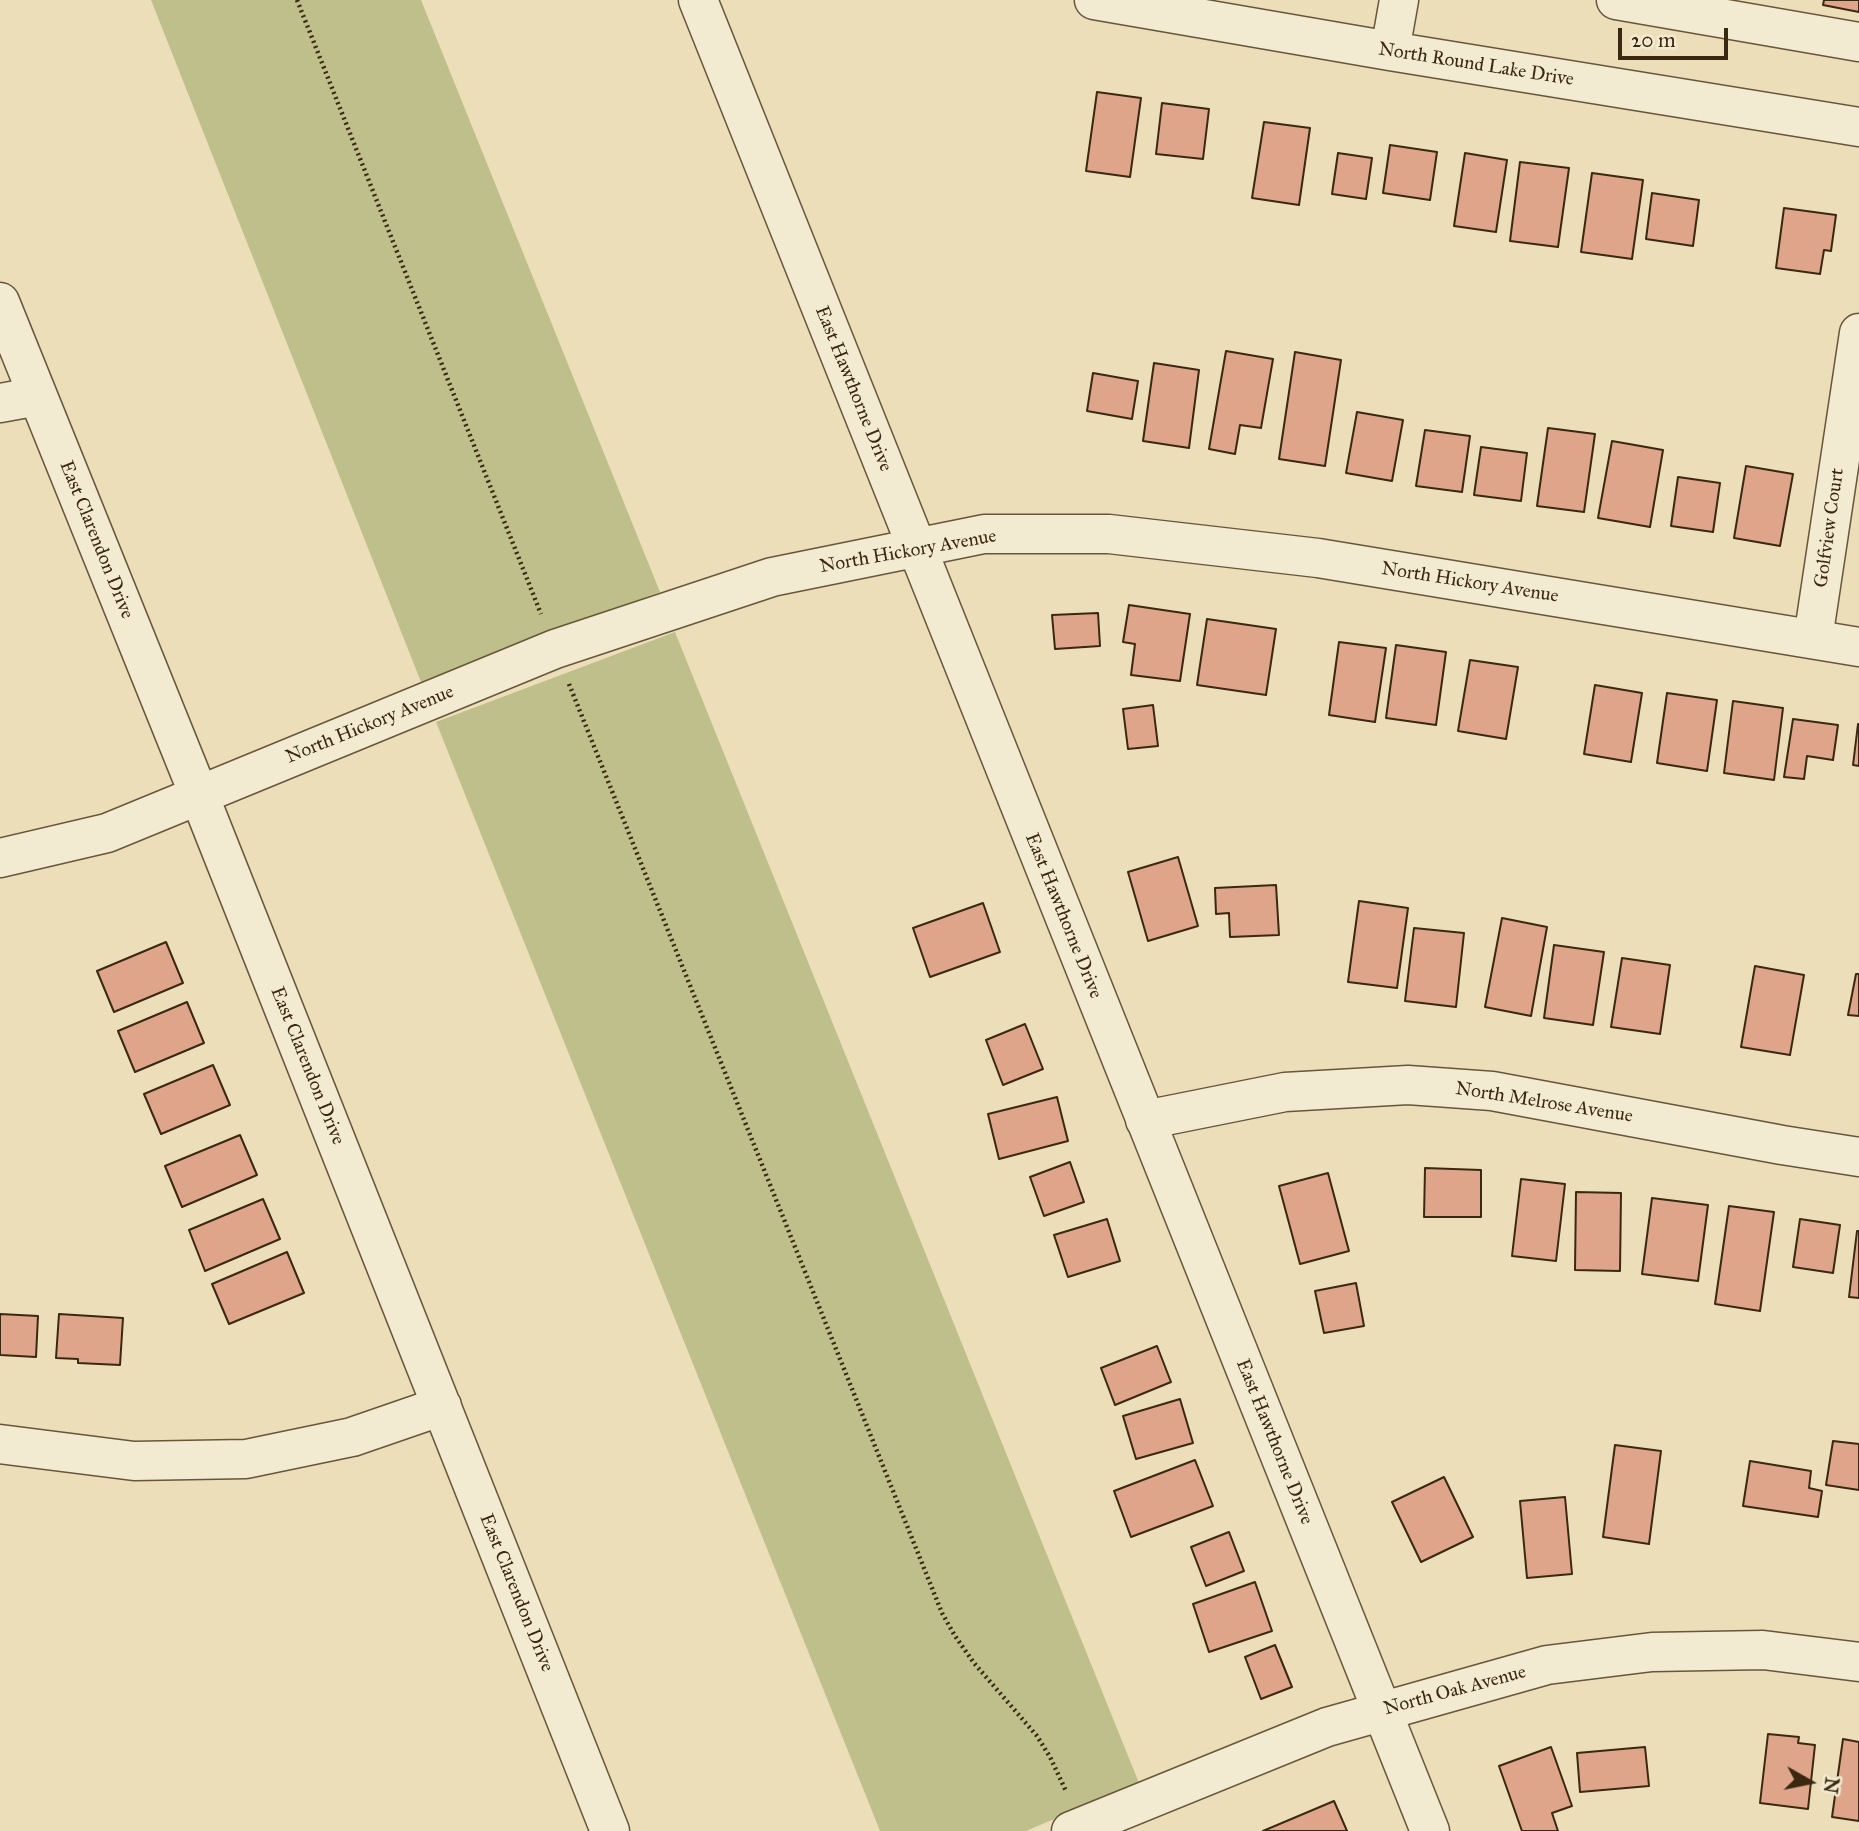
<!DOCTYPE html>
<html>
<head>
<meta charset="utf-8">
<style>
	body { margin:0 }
	#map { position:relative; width:1859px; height:1831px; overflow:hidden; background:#eddeba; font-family:"IM FELL Great Primer",serif }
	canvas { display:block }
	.north { position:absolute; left:1775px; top:1747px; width:70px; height:70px; -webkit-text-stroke:5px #f3ead2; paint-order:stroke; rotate:99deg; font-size:19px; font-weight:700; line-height:28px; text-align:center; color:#3a2810 }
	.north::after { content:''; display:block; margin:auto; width:24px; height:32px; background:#3a2810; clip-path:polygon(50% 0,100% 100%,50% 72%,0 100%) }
	.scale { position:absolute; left:1618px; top:28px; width:110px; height:32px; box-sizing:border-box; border:4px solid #3a2810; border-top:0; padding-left:9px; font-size:21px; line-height:24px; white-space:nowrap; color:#3a2810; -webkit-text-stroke:5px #f3ead2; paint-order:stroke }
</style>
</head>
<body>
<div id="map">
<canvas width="1859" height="1831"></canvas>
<div class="north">N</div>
<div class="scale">20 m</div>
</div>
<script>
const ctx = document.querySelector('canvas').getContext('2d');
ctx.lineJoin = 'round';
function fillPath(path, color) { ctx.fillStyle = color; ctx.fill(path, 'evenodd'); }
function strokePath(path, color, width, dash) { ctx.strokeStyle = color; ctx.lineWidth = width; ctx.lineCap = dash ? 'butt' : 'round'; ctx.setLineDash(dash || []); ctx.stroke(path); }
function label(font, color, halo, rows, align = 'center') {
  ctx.font = font + ' "IM FELL Great Primer",serif'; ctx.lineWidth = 6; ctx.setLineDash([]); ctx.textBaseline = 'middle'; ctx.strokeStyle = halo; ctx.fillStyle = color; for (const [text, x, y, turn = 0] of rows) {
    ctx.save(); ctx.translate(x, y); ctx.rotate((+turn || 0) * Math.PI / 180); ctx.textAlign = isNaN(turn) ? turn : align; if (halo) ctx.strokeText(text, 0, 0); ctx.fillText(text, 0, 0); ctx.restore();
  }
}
fillPath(new Path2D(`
	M151 0H421L660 592 421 682Z
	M675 632 1139 1783 1026 1831H880L436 722Z`), '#bfbf8b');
const building = new Path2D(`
	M1824 0H1859V12L1823 5Z
	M1097 92 1141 98 1130 177 1086 171Z
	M1162 103 1209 109 1203 159 1156 154Z
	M1264 122 1310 128 1299 205 1252 198Z
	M1390 145 1437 152 1430 200 1383 193Z
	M1338 153 1372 158 1366 199 1332 194Z
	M1465 153 1507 160 1496 232 1454 226Z
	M1520 162 1569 168 1558 247 1510 241Z
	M1592 173 1643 180 1632 259 1581 252Z
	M1652 193 1699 200 1693 246 1646 239Z
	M1784 208 1836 215 1831 251 1824 250 1820 274 1776 268Z
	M1226 351 1273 359 1261 428 1240 425 1235 454 1209 449Z
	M1295 352 1341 360 1325 466 1279 459Z
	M1154 363 1199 370 1189 448 1143 441Z
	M1093 373 1138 381 1132 419 1087 411Z
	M1357 412 1403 420 1392 481 1346 473Z
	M1548 428 1595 434 1584 512 1537 506Z
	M1425 430 1470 436 1462 492 1416 486Z
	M1612 441 1663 450 1650 527 1598 518Z
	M1481 447 1527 453 1521 501 1474 495Z
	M1746 466 1793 474 1780 546 1734 538Z
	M1678 477 1720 483 1713 532 1671 526Z
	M1129 605 1190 614 1180 681 1131 675 1135 644 1123 642Z
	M1098 613 1100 646 1055 649 1052 615Z
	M1207 619 1276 629 1266 695 1197 685Z
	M1339 642 1386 648 1375 722 1329 715Z
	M1396 645 1446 652 1436 725 1386 718Z
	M1470 660 1518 667 1506 739 1458 731Z
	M1595 685 1642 693 1631 762 1584 754Z
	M1667 693 1717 700 1707 771 1657 763Z
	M1733 701 1783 708 1774 780 1724 773Z
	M1153 705 1158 746 1128 749 1123 709Z
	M1793 719 1838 725 1833 760 1807 756 1804 779 1784 777Z
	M1858 724H1859V766L1853 765Z
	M1178 857 1198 926 1148 941 1128 872Z
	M1276 885 1279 935 1230 937 1229 913 1216 914 1215 888Z
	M1359 901 1408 908 1397 988 1348 982Z
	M983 903 1000 952 930 977 913 928Z
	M1502 918 1547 927 1531 1016 1485 1007Z
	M1414 928 1464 933 1456 1007 1405 1001Z
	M166 942 183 983 114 1012 97 971Z
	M1554 945 1604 952 1593 1025 1544 1018Z
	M1622 958 1670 965 1660 1034 1611 1027Z
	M1755 966 1804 975 1790 1055 1741 1047Z
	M1856 974H1859V1016L1848 1015Z
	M187 1002 204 1043 135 1072 118 1031Z
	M1025 1024 1043 1069 1003 1085 986 1040Z
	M213 1065 230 1105 161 1134 144 1094Z
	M1057 1097 1068 1141 999 1159 988 1114Z
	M240 1135 257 1175 182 1207 165 1166Z
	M1070 1162 1084 1202 1044 1216 1030 1177Z
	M1425 1168 1481 1170V1217H1424Z
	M1328 1173 1349 1251 1300 1264 1279 1186Z
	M1521 1179 1565 1184 1556 1261 1512 1256Z
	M1576 1192 1621 1193 1620 1271 1575 1270Z
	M1652 1198 1708 1205 1698 1281 1642 1274Z
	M263 1199 280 1239 205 1271 189 1230Z
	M1729 1206 1774 1212 1760 1311 1715 1304Z
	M1107 1219 1120 1261 1068 1277 1054 1235Z
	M1800 1219 1840 1225 1833 1273 1793 1267Z
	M1857 1231H1859V1298L1849 1297Z
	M287 1252 304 1293 229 1324 212 1284Z
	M1356 1283 1364 1326 1324 1333 1315 1291Z
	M0 1314 38 1316 36 1357 0 1355Z
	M59 1314 123 1318 120 1365 78 1363V1359L56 1358Z
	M1157 1346 1171 1382 1115 1405 1101 1368Z
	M1180 1399 1193 1443 1136 1459 1123 1416Z
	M1833 1441 1859 1444V1490L1826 1485Z
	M1615 1445 1661 1451 1649 1544 1603 1537Z
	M1195 1460 1213 1506 1131 1537 1114 1491Z
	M1750 1461 1811 1471 1809 1488 1822 1491 1818 1517 1743 1506Z
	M1444 1477 1473 1537 1421 1562 1392 1502Z
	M1565 1497 1572 1574 1527 1578 1520 1501Z
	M1229 1532 1244 1571 1206 1586 1191 1547Z
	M1255 1582 1272 1631 1209 1652 1193 1604Z
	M1275 1645 1292 1687 1261 1699 1245 1657Z
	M1768 1734 1799 1737 1798 1743 1815 1745 1808 1809 1760 1803Z
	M1843 1739 1859 1742V1821L1832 1817Z
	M1551 1747 1572 1806 1552 1813 1558 1831H1522L1499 1766Z
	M1645 1747 1649 1786 1580 1792 1577 1753Z
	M1334 1801 1347 1831H1263Z`);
fillPath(building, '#dfa58a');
strokePath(building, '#3a2810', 2);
const street = new Path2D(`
	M698 0 1430 1831
	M1094 0 1390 51 1859 127
	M1616 0 1859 42
	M1390 51 1399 0
	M0 302 199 795 610 1831
	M0 403 38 396
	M1813 639 1859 333
	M0 858 107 833 555 649 772 577 984 534H1109L1318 558 1859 647
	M1145 1120 1285 1092 1408 1085 1492 1091 1782 1145 1859 1157
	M0 1444 134 1461 246 1459 352 1437 442 1406
	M1071 1831 1327 1727 1547 1665 1652 1652 1763 1650 1859 1662`);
strokePath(street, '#67563a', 41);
strokePath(new Path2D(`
	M297 0 541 614
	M569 684 942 1613 955 1636 974 1663 1037 1736 1050 1757 1066 1791`), '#3a2810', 4.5, [2, 3.5]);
strokePath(street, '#f3ead2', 38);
label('19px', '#3a2810', '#f3ead2', [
	["North Round Lake Drive",1476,65,9],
	["East Hawthorne Drive",853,389,68],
	["Golfview Court",1830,528,-82],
	["East Clarendon Drive",96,540,68],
	["North Hickory Avenue",908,552,-10],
	["North Hickory Avenue",1470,583,9],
	["North Hickory Avenue",370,725,-22],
	["East Hawthorne Drive",1063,916,68],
	["East Clarendon Drive",307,1066,68],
	["North Melrose Avenue",1544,1103,9],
	["East Hawthorne Drive",1274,1442,68],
	["East Clarendon Drive",516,1593,68],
	["North Oak Avenue",1455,1691,-15]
]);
</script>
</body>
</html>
